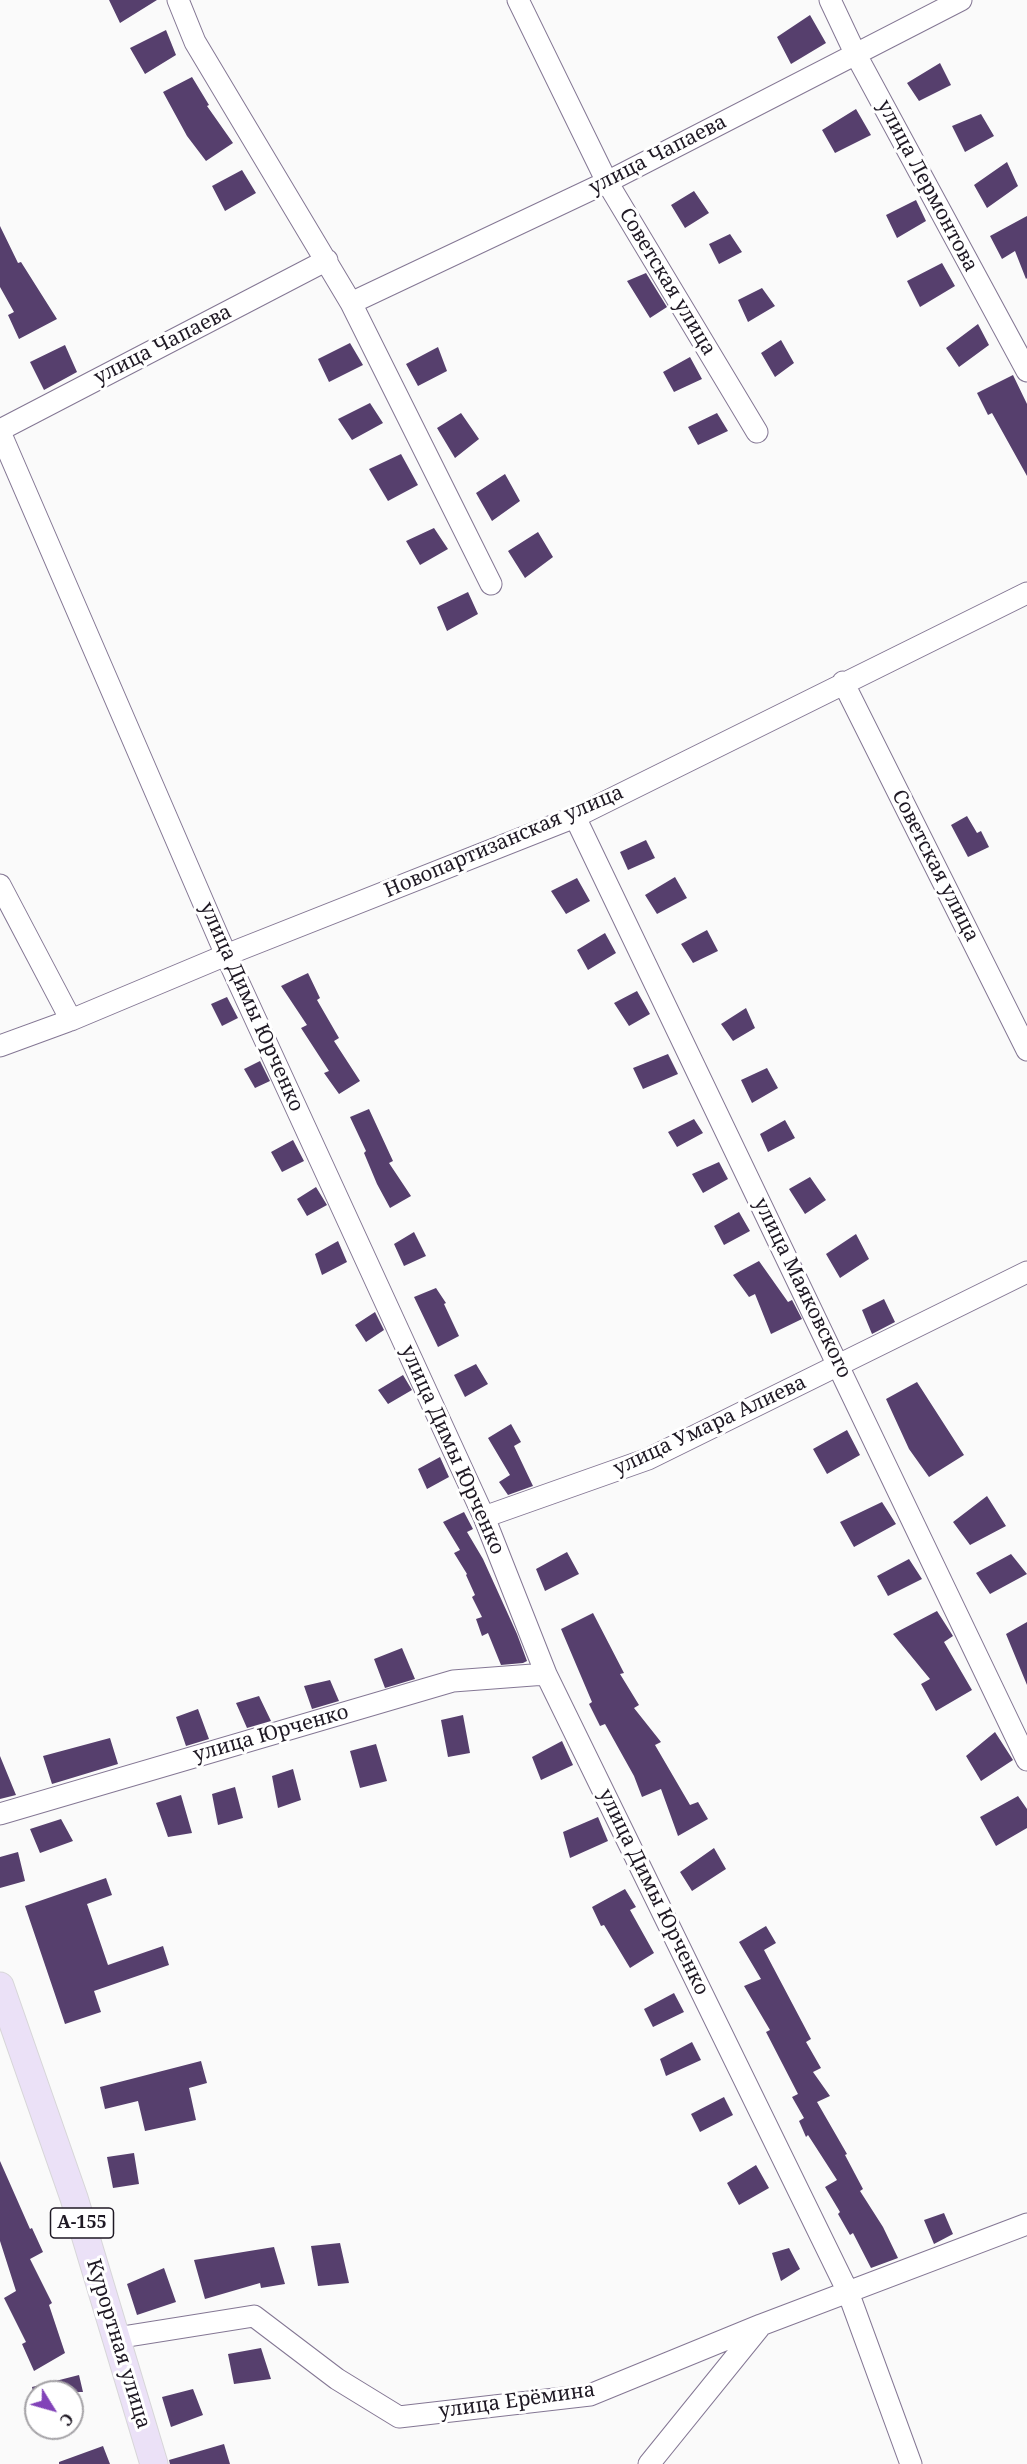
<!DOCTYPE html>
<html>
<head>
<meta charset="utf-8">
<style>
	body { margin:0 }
	#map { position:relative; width:1027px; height:2464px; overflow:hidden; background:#fafafa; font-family:"Noto Serif",serif }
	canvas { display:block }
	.north { position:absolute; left:24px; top:2380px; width:60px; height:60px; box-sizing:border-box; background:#fff; border:2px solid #a5a3a7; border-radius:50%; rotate:127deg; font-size:16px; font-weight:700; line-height:24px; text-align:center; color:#1f1924 }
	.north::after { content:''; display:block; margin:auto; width:21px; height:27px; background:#8243b8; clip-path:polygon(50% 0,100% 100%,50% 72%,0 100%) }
</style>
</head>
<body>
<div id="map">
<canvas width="1027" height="2464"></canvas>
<div class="north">С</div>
</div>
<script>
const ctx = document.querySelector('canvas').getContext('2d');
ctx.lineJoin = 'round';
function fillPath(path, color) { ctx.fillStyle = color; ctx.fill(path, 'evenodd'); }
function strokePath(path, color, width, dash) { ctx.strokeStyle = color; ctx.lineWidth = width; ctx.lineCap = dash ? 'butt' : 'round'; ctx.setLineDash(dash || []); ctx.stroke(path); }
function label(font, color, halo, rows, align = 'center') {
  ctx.font = font + ' "Noto Serif",serif'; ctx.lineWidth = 6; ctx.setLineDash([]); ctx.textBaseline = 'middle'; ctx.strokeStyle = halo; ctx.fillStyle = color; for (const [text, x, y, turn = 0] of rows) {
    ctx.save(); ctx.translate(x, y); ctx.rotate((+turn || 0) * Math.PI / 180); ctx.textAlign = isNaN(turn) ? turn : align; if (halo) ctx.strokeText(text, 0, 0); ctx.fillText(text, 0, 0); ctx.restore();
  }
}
fillPath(new Path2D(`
	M109 0H157L120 23Z
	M810 15 826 43 791 64 777 37Z
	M166 30 176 55 145 74 130 48Z
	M940 63 951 85 919 101 907 83Z
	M192 77 209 105 207 106 233 143 206 161 187 136 163 92Z
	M856 109 871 135 835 153 822 130Z
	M981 114 994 136 965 152 952 126Z
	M1007 162 1018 186 987 208 974 185Z
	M242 170 256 193 225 211 212 186Z
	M694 191 709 213 685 228 671 205Z
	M916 200 926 221 897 238 886 215Z
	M1027 216V278L1026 279 1015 251 1002 259 990 236Z
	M0 226 18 263 21 262 57 319 19 339 8 315 14 312 0 287Z
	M730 234 742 252 719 264 709 244Z
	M942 263 955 286 920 307 907 281Z
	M646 273 667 307 650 318 627 281Z
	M762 288 775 306 748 322 738 300Z
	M978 324 989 345 959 367 946 348Z
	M781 340 794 363 775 377 761 353Z
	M350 343 363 365 329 382 318 359Z
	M65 345 77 372 44 390 30 362Z
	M438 347 447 371 418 386 406 364Z
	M690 357 702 379 674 392 663 372Z
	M1013 375 1027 404V476L992 413 988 415 977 393Z
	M370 403 383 423 352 440 338 419Z
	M461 413 479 439 455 458 437 428Z
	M717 413 728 431 698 445 688 427Z
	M401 454 418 485 388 501 369 469Z
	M505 474 520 501 492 521 476 493Z
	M434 528 448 549 420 565 406 541Z
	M538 532 553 557 525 578 508 551Z
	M468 592 478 614 447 631 437 607Z
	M967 816 977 833 981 831 989 847 968 857 951 825Z
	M646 840 655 858 628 870 620 852Z
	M675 877 687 898 657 914 645 895Z
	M577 878 590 901 566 914 551 891Z
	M707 930 718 951 693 963 681 944Z
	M605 933 616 953 588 970 577 950Z
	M308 973 320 998 317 1000 339 1038 334 1041 360 1081 339 1094 324 1073 329 1071 301 1028 307 1025 281 986Z
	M637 991 650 1014 629 1026 614 1003Z
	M227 997 238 1018 222 1026 211 1004Z
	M746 1008 755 1028 733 1041 721 1024Z
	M668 1054 678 1074 643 1089 633 1068Z
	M260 1061 270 1081 255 1088 244 1069Z
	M767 1068 778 1088 752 1103 741 1080Z
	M369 1109 393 1161 389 1163 411 1196 390 1208 377 1184 364 1153 366 1151 350 1117Z
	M694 1119 703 1133 677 1147 668 1132Z
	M785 1120 795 1138 768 1152 760 1134Z
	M293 1140 304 1161 282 1172 271 1152Z
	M719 1162 728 1179 703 1193 692 1174Z
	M810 1177 826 1200 805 1214 789 1189Z
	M316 1187 327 1205 307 1216 297 1199Z
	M739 1212 750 1231 724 1245 714 1226Z
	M414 1232 426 1256 404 1266 394 1244Z
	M856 1234 869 1259 840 1278 826 1254Z
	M338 1241 347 1262 322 1275 315 1254Z
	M759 1261 788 1302 792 1300 802 1319 771 1334 755 1294 749 1297 733 1275Z
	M436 1288 446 1303 444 1304 459 1336 438 1347 414 1297Z
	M884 1299 895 1322 872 1334 862 1310Z
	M375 1312 384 1330 366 1342 355 1325Z
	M476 1364 488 1384 465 1397 454 1375Z
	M403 1375 412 1390 388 1404 378 1390Z
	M917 1382 964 1455 929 1477 909 1449 886 1399Z
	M511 1424 521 1442 514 1446 533 1486 508 1495 499 1482 510 1475 488 1438Z
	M847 1430 860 1455 827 1474 813 1449Z
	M440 1457 449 1477 427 1489 418 1469Z
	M987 1496 1006 1526 970 1545 953 1522Z
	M882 1502 896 1524 854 1547 840 1522Z
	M464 1512 473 1529 467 1532 483 1559 517 1634 527 1661 523 1663 501 1665 488 1633 482 1636 476 1619 482 1617 472 1597 475 1595 466 1575 467 1574 454 1553 460 1550 443 1522Z
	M567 1552 579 1574 545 1591 536 1569Z
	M1011 1554 1027 1574 990 1594 976 1573Z
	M909 1559 922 1579 888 1596 877 1576Z
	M937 1611 953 1636 944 1642 972 1690 936 1711 921 1684 930 1679 893 1634Z
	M593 1613 624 1673 620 1674 639 1705 634 1708 661 1742 655 1745 690 1805 698 1802 708 1819 678 1836 661 1789 642 1797 634 1776 605 1724 600 1726 589 1704 592 1702 561 1629Z
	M1027 1622V1685L1006 1634Z
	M402 1648 415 1679 385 1688 374 1659Z
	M330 1680 339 1701 312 1709 304 1686Z
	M259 1696 271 1721 247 1728 236 1703Z
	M198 1709 209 1739 186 1746 176 1717Z
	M463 1715 470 1753 448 1757 441 1720Z
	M995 1732 1013 1760 981 1781 966 1756Z
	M110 1738 118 1764 52 1784 43 1756Z
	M562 1741 573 1765 541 1780 532 1757Z
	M376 1744 387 1781 360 1788 350 1751Z
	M0 1756 16 1795 0 1799Z
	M293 1769 301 1800 278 1808 272 1776Z
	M235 1787 243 1818 218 1825 212 1794Z
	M181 1795 192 1833 168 1837 156 1803Z
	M1018 1796 1027 1809V1828L996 1846 980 1817Z
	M598 1817 608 1841 570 1858 563 1832Z
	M61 1819 73 1841 40 1853 30 1829Z
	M714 1848 726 1869 692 1891 680 1872Z
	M18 1852 25 1881 0 1888V1857Z
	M106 1878 112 1895 87 1904 108 1965 163 1946 169 1965 94 1991 101 2012 65 2024 25 1906Z
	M625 1889 636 1907 630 1910 654 1953 630 1968 604 1925 601 1926 592 1907Z
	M766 1926 776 1943 764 1950 811 2039 806 2042 821 2068 813 2072 830 2096 817 2102 847 2154 845 2155 863 2189 860 2191 883 2227 898 2258 871 2268 853 2233 850 2235 838 2214 840 2212 825 2187 837 2180 808 2135 806 2137 799 2121 804 2118 792 2097 798 2094 766 2032 770 2030 744 1986 761 1979 739 1942Z
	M674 1993 684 2012 653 2027 644 2009Z
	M692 2042 701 2060 666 2076 660 2059Z
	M201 2061 207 2083 189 2088 196 2120 145 2131 138 2101 105 2109 100 2087Z
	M724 2097 733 2115 700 2132 691 2114Z
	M134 2153 139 2184 113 2188 107 2157Z
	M0 2161 30 2229 32 2228 43 2252 30 2259 52 2303 49 2305 65 2353 34 2371 22 2344 26 2342 4 2298 16 2291 0 2241Z
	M756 2165 769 2188 739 2205 727 2183Z
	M944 2213 953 2234 934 2244 924 2220Z
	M340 2243 349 2283 318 2286 311 2246Z
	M274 2247 285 2284 261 2288 260 2283 205 2299 194 2260Z
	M789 2248 800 2269 781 2281 772 2253Z
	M164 2268 176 2302 137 2315 127 2284Z
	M261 2348 271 2379 234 2384 228 2354Z
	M79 2375 83 2392H33L32 2387Z
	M193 2389 203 2415 171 2427 162 2397Z
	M224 2444 230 2464H170L169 2460Z
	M103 2446 110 2464H59V2462Z`), '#563f6d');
const minor = new Path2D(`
	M178 0 195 42 351 303 491 584
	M518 0 607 182 757 432
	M830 0 855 53 1027 371
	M351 303 607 182 961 0
	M0 430 327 260
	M0 432 226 955 484 1517 546 1674 848 2292 911 2464
	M843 682 1027 1050
	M575 817 1027 1760
	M0 885 71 1020
	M0 1046 71 1020 226 955 575 817 1027 593
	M484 1517 648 1459 1027 1272
	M0 1814 453 1681 546 1674
	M116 2338 254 2316 337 2379 399 2417 590 2395 761 2325 1027 2224
	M649 2464 759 2328`);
const major = new Path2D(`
	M0 1986 74 2198 154 2464`);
strokePath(minor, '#847794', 23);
strokePath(major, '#d7d6d8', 29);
strokePath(minor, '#fff', 21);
strokePath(major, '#ebe1f7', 27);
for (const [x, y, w] of [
	[82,2223,63]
]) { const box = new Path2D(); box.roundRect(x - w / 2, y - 15, w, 30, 4.5); ctx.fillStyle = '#fff'; ctx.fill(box); strokePath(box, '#1f1924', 1.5); }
label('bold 18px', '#1f1924', null, [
	["А-155",82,2223]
]);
label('20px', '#1f1924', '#fff', [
	["улица Чапаева",658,155,-27],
	["улица Лермонтова",927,186,62],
	["Советская улица",667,282,59],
	["улица Чапаева",163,345,-27],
	["Новопартизанская улица",504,842,-23],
	["Советская улица",935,866,63],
	["улица Димы Юрченко",251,1007,66],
	["улица Маяковского",802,1288,64],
	["улица Умара Алиева",710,1426,-25],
	["улица Димы Юрченко",452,1450,66],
	["улица Юрченко",271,1734,-16],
	["улица Димы Юрченко",653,1892,64],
	["Курортная улица",118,2344,73],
	["улица Ерёмина",517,2401,-8]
]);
</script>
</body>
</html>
